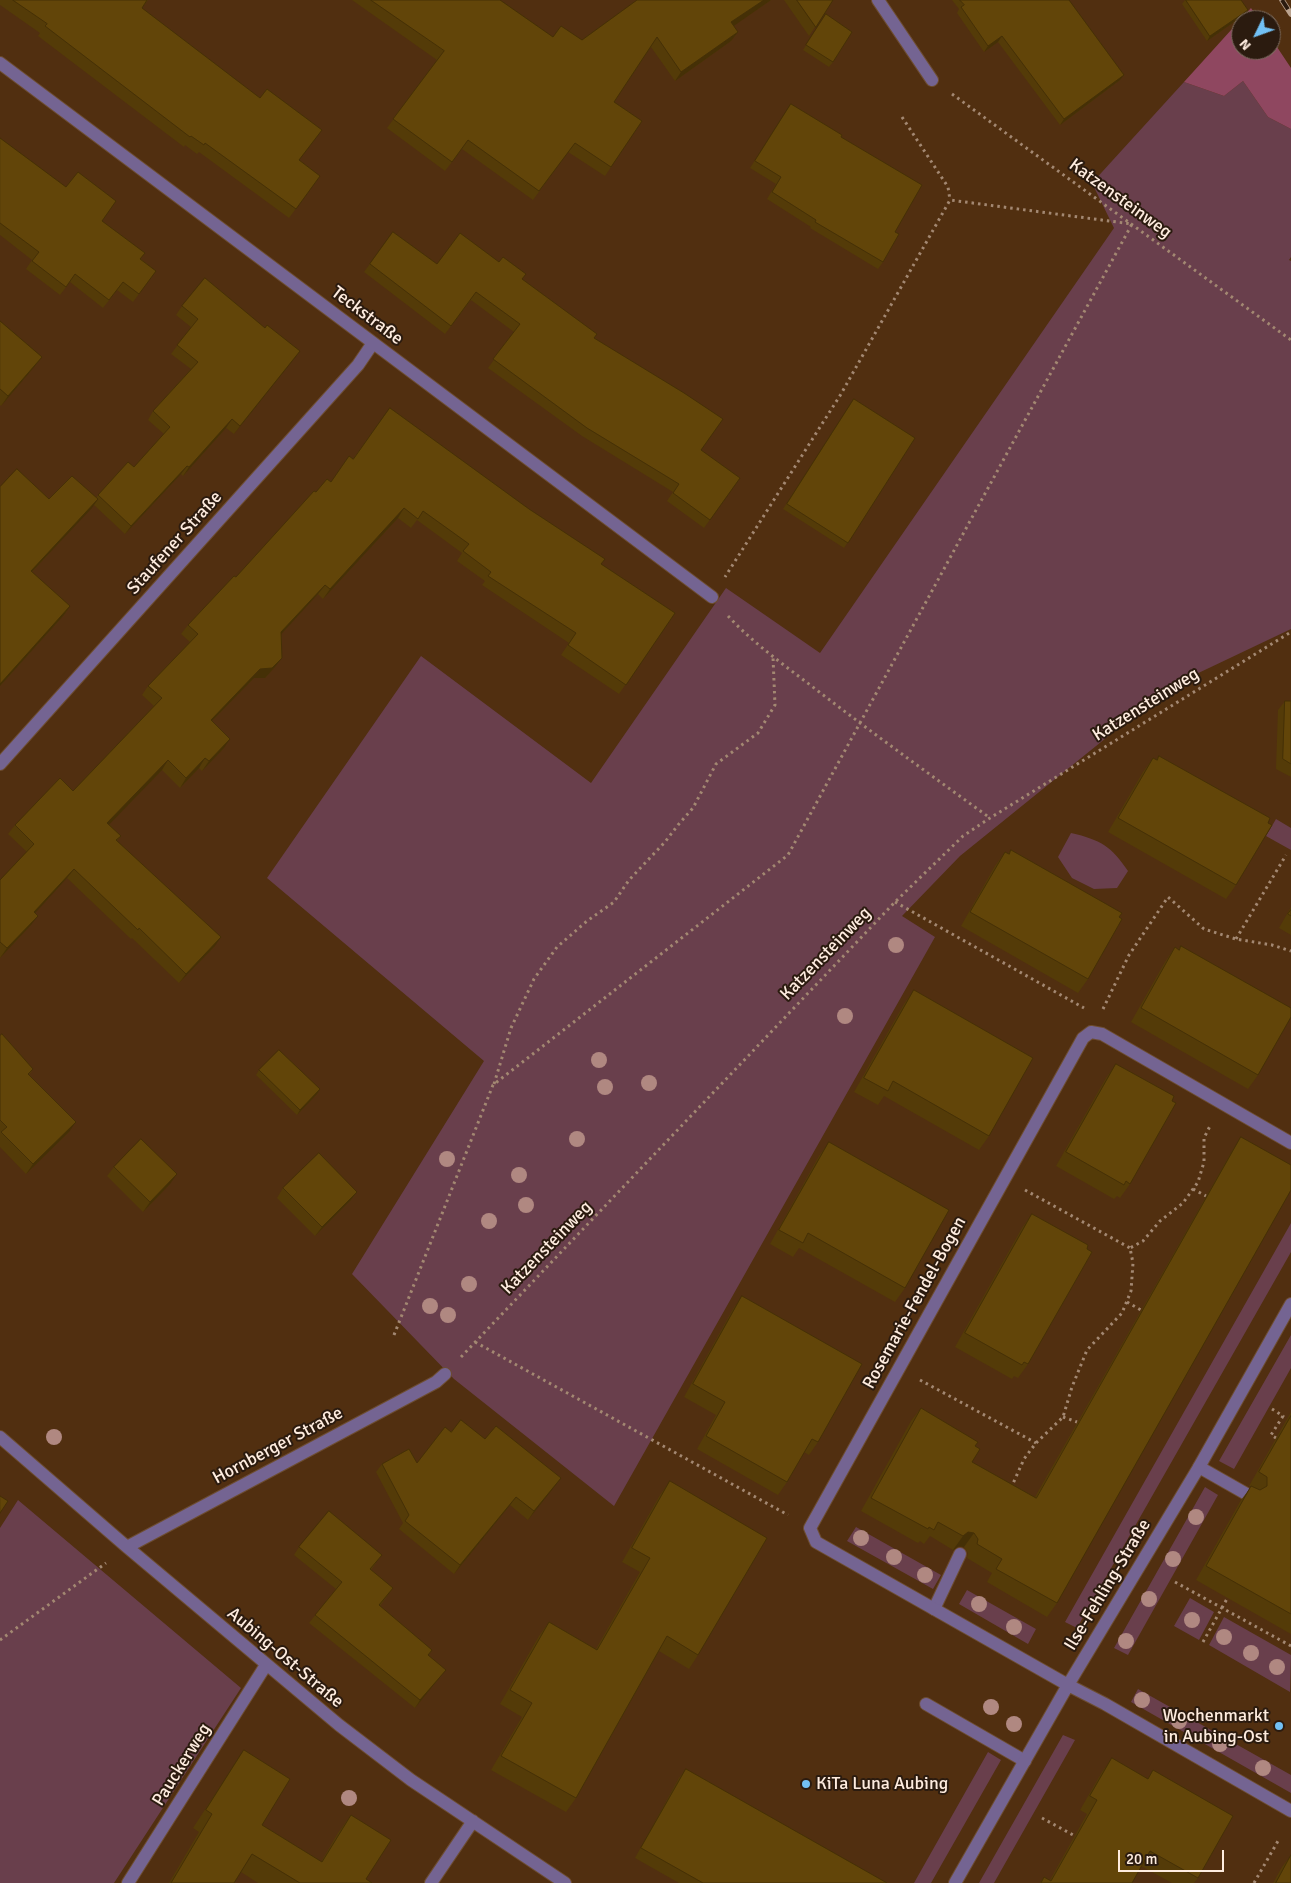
<!DOCTYPE html>
<html>
<head>
<meta charset="utf-8">
<style>
	body { margin:0 }
	#map { position:relative; width:1291px; height:1883px; overflow:hidden; background:#512f10; font-family:Signika,sans-serif }
	canvas { display:block }
	.north { position:absolute; left:1231px; top:10px; width:50px; height:50px; box-sizing:border-box; background:#2b1b0f; border:1px solid #7f6f62; border-radius:50%; rotate:228deg; font-size:14px; font-weight:700; line-height:20px; text-align:center; color:#feecdf }
	.north::after { content:''; display:block; margin:auto; width:18px; height:22px; background:#72c1f5; clip-path:polygon(50% 0,100% 100%,50% 72%,0 100%) }
	.scale { position:absolute; left:1118px; top:1850px; width:106px; height:22px; box-sizing:border-box; border:2px solid #feecdf; border-top:0; padding-left:6px; font-size:15px; line-height:18px; white-space:nowrap; color:#feecdf; -webkit-text-stroke:4px #2b1b0f; paint-order:stroke }
</style>
</head>
<body>
<div id="map">
<canvas width="1291" height="1883"></canvas>
<div class="north">N</div>
<div class="scale">20 m</div>
</div>
<script>
const ctx = document.querySelector('canvas').getContext('2d');
ctx.lineJoin = 'round';
function fillPath(path, color) { ctx.fillStyle = color; ctx.fill(path, 'evenodd'); }
function strokePath(path, color, width, dash) { ctx.strokeStyle = color; ctx.lineWidth = width; ctx.lineCap = dash ? 'butt' : 'round'; ctx.setLineDash(dash || []); ctx.stroke(path); }
function label(font, color, halo, rows, align = 'center') {
  ctx.font = font + ' Signika,sans-serif'; ctx.lineWidth = 4; ctx.setLineDash([]); ctx.textBaseline = 'middle'; ctx.strokeStyle = halo; ctx.fillStyle = color; for (const [text, x, y, turn = 0] of rows) {
    ctx.save(); ctx.translate(x, y); ctx.rotate((+turn || 0) * Math.PI / 180); ctx.textAlign = isNaN(turn) ? turn : align; if (halo) ctx.strokeText(text, 0, 0); ctx.fillText(text, 0, 0); ctx.restore();
  }
}
fillPath(new Path2D(`
	M1243 81 1268 117 1291 129V257L1289 260 1291 261V629L1169 687 960 856 902 916 935 937 614 1506 454 1379 352 1274 484 1061 267 878 421 656 591 783 726 588 820 653 1114 228 1092 183 1184 82 1224 96Z
	M1276 819 1291 828V850L1266 836Z
	M1071 833C1101 840 1111 846 1128 871L1117 888 1094 889 1072 878 1058 857Z
	M1291 1223V1252L1077 1628 1065 1622Z
	M1291 1335V1368L1234 1469 1219 1461Z
	M1205 1487 1218 1495 1128 1655 1114 1648Z
	M18 1500 241 1688 114 1883H0V1528Z
	M856 1527 941 1575 933 1589 847 1541Z
	M967 1590 1036 1629 1028 1644 959 1604Z
	M1190 1598 1214 1612 1199 1640 1174 1626Z
	M1224 1617 1291 1655 1290 1692 1209 1645Z
	M1138 1689 1291 1775V1793L1131 1702Z
	M1063 1735 1075 1740 994 1883H979Z
	M988 1752 1001 1760 931 1883H914Z`), '#693f4c');
fillPath(new Path2D(`
	M1251 8 1259 20H1241V50H1271V38L1291 68V129L1268 117 1243 81 1224 96 1184 82Z`), '#8f4760');
const service = new Path2D(`
	M1199 1467 1250 1496
	M934 1609 960 1554
	M926 1704 1025 1761`);
const minor = new Path2D(`
	M878 0 932 80
	M0 63 712 597
	M0 764 358 365 373 343
	M1291 1143 1102 1034 1091 1032 1083 1038 810 1528 816 1542 1068 1685 1105 1704 1291 1811
	M0 1437 127 1547 339 1725 411 1780 565 1883
	M127 1547 436 1382 445 1374
	M128 1883 266 1665
	M431 1883 473 1821
	M955 1883 1068 1685 1199 1467 1291 1304`);
strokePath(service, '#6d4d31', 14);
strokePath(minor, '#6d4d31', 14);
strokePath(new Path2D(`
	M952 94 1291 340
	M902 117 948 187 950 200
	M728 616C755 645 787 667 818 691 875 735 932 776 990 818
	M895 902 1084 1008
	M1236 939 1286 855
	M1103 1009 1129 955 1168 897 1204 929 1236 939 1272 945 1291 951
	M494 1084 511 1028 534 979 557 947 587 921 614 902 629 880 665 842 678 825 693 808 716 764 758 733 775 705 773 657
	M1193 1189 1206 1196
	M1025 1190 1130 1248
	M1127 1302 1141 1310
	M394 1335 493 1085 788 855 1132 224 950 200 841 394 725 577
	M475 1342 788 1515
	M461 1357 895 902 963 836 990 818 1291 632
	M920 1380 1036 1443
	M1272 1409 1283 1416 1271 1435 1276 1438
	M1063 1417 1077 1422
	M1011 1488 1024 1459 1036 1443 1063 1417 1072 1387 1087 1350 1122 1313 1131 1291 1133 1263 1130 1248 1143 1241 1160 1221 1183 1203 1198 1182 1204 1162V1138L1211 1124
	M1175 1582 1291 1646
	M0 1640 106 1563
	M1203 1642 1228 1597
	M1042 1818 1075 1836
	M1254 1883 1278 1841`), '#a38872', 3, [2.5, 4]);
strokePath(service, '#746492', 12);
strokePath(minor, '#746492', 12);
const rail = new Path2D(`
	M1282 0 1291 14`);
strokePath(rail, '#bba38f', 5.5);
strokePath(rail, '#2b1b0f', 4, [11]);
ctx.fillStyle = '#b08881';
for (const [x, y] of [
	[896,945],
	[845,1016],
	[599,1060],
	[649,1083],
	[605,1087],
	[577,1139],
	[447,1159],
	[519,1175],
	[526,1205],
	[489,1221],
	[469,1284],
	[430,1306],
	[448,1315],
	[54,1437],
	[1196,1517],
	[861,1538],
	[894,1557],
	[1173,1559],
	[925,1575],
	[1149,1599],
	[979,1604],
	[1192,1620],
	[1014,1627],
	[1224,1637],
	[1126,1641],
	[1251,1653],
	[1277,1667],
	[1142,1700],
	[991,1707],
	[1179,1721],
	[1014,1724],
	[1220,1744],
	[1263,1768],
	[349,1798]
]) { ctx.beginPath(); ctx.arc(x, y, 8, 0, 2 * Math.PI); ctx.fill(); }
fillPath(new Path2D(`
	M0 0H148L142 8 300 161 320 176 289 218 199 152 197 154 185 145 184 147 38 36 40 33 0 5Z
	M352 0H500L553 37 582 40 771 0 733 26 738 32 731 41 675 81 651 47 614 102 642 121 605 176 568 152 533 200 462 149 445 171 387 128 437 60Z
	M784 0H833L809 36Z
	M952 0H1069L1120 80 1060 125 998 42 984 52 957 13 959 9Z
	M1185 0H1241L1244 15 1207 41 1182 4Z
	M826 14 833 62 829 67 803 50Z
	M791 104 841 137 895 232 883 262 878 269 810 228 811 227 767 199 776 184 750 168Z
	M0 138 66 187 102 221 141 259 156 271 133 302 117 290 103 308 70 282 60 295 26 269 32 260 0 235Z
	M393 232 437 264 499 262 522 280 594 338 701 450 740 478 704 528 667 501 673 492 582 436 488 368 514 332 471 300 445 334 364 272Z
	M182 306 265 328 300 351 234 434 226 428 183 476 181 474 125 534 94 505 32 572 70 606 64 615 0 686 49 499 96 498 98 495 134 467 164 434 148 420 153 411 191 369 171 354 191 327 176 315Z
	M0 321 42 357 35 366 1 406 0 405Z
	M854 399 915 438 844 548 783 509Z
	M353 459 601 564 675 613 619 694 561 655 569 643 482 585 485 581 457 561 462 553 417 520 411 528 398 518 323 599 318 594 281 634 282 658 275 667 265 678H254L212 721 224 748 202 771 199 768 180 788 162 770 109 824 121 836 117 841 215 946 179 983 132 938 131 939 67 878 35 913 31 925 0 958V880L27 852 8 834 15 825 73 791 154 706 142 695 148 686 190 642 181 634 188 625 236 577 316 492 331 482Z
	M1285 701H1291V777L1276 769 1278 710Z
	M1159 756 1236 885 1226 899 1108 832 1143 772 1153 758 1156 760Z
	M1011 850 1088 979 1078 993 961 926 995 866 1005 852 1008 854Z
	M1291 907V935L1279 928Z
	M1181 946 1258 1075 1248 1089 1131 1022 1165 962 1175 947 1178 950Z
	M914 990 989 1136 979 1150 884 1096 878 1105 854 1092 904 1004Z
	M0 1036 33 1069 29 1075 69 1132 26 1174 0 1147Z
	M1116 1064 1172 1101 1130 1184 1120 1198 1117 1196 1114 1199 1056 1166 1106 1078Z
	M259 1070 320 1089 317 1094 297 1115 256 1075Z
	M1241 1137 1057 1603 1047 1617 987 1582 992 1573 967 1558 968 1553 964 1547 959 1546 953 1550 930 1536 924 1544 920 1541 918 1543 861 1511 911 1421 921 1408 975 1446 972 1462 1035 1497 1232 1151Z
	M829 1142 905 1288 895 1302 799 1248 793 1257 770 1244 819 1156Z
	M114 1167 170 1184 143 1212 107 1176Z
	M283 1188 357 1192 350 1201 315 1236 277 1198Z
	M1032 1214 1028 1364 1018 1378 1014 1376 1012 1379 955 1347 1022 1228Z
	M742 1296 818 1442 809 1455 804 1452 787 1482 778 1495 697 1449 716 1415 684 1397 733 1309Z
	M1291 1412V1634L1196 1580 1241 1500 1251 1487 1249 1486Z
	M451 1432 485 1439 561 1478 528 1520 510 1505 454 1574 399 1529 403 1523 376 1472 382 1464 417 1463Z
	M670 1481 698 1655 689 1669 659 1651 576 1798 566 1812 491 1770 522 1717 500 1704 539 1636 549 1622 596 1649 640 1572 622 1562 660 1495Z
	M299 1547 376 1563 371 1570 393 1588 380 1606 432 1650 429 1655 440 1677 415 1708 309 1623 336 1589 294 1555Z
	M244 1750 262 1825 321 1862 338 1833 351 1815 366 1879 372 1883H258L241 1872 234 1883H169L199 1832 193 1828 232 1768Z
	M1112 1758 1148 1779 1153 1770 1198 1878 1194 1883H1172L1141 1866 1132 1883H1040L1044 1877 1050 1880 1087 1814 1080 1810 1102 1772Z
	M686 1769 887 1883H679L635 1858 679 1778Z
	M1291 1855V1883H1273L1282 1867Z`), '#543b08');
fillPath(new Path2D(`
	M764 0H771L725 32 731 22Z
	M1248 10 1244 15 1207 41 1210 36Z
	M738 32 731 41 675 81 681 72Z
	M1002 36 998 42 984 52 988 46Z
	M1124 75 1120 80 1060 125 1064 119Z
	M300 351 294 359 234 434 240 426Z
	M42 357 35 366 1 406 8 396Z
	M232 419 226 428 183 476 189 467Z
	M187 466 181 474 125 534 131 526Z
	M98 499 92 508 25 579 31 571Z
	M404 508 398 518 323 599 330 589Z
	M325 585 318 594 274 642 281 632Z
	M70 606 64 615 0 686V684Z
	M282 658 275 667 265 678H254L204 729 211 720 260 669Z
	M230 739 224 748 202 771 209 761Z
	M205 758 199 768 180 788 186 778Z
	M168 760 162 770 101 833 107 823Z
	M74 869 67 878 27 922 34 912Z
	M38 916 31 925 0 958 7 948Z
	M221 937 215 946 179 983 186 974Z
	M320 1089 317 1094 297 1115 300 1110Z
	M76 1122 69 1132 26 1174 33 1164Z
	M177 1174 170 1184 143 1212 150 1202Z
	M357 1192 350 1201 315 1236 322 1227Z
	M561 1478 555 1486 528 1520 534 1511Z
	M516 1497 510 1505 454 1574 460 1565Z
	M968 1532 974 1533 964 1547 959 1546 953 1550 963 1536Z
	M446 1670 440 1677 415 1708 420 1700Z`), '#453006');
const building = new Path2D(`
	M13 0H147L142 8 260 98 267 89 322 130 299 160 320 176 296 209 205 143 204 145 191 136 190 137 45 26 47 24Z
	M371 0H500L553 37 561 26 582 40 637 0H764L731 22 738 32 681 72 657 37 614 102 642 121 611 167 575 143 539 191 468 140 452 162 393 119 444 51Z
	M797 0H833L816 27Z
	M960 0H1069L1124 75 1064 119 1002 36 988 46 961 7 964 5Z
	M1186 0H1241L1248 10 1210 36Z
	M826 14 852 32 833 62 806 45Z
	M791 104 842 135 841 137 922 185 895 232 899 234 883 262 815 222 816 220 772 192 781 177 755 161Z
	M0 138 66 187 78 172 116 201 102 221 145 253 140 259 156 271 139 294 123 282 109 300 75 274 66 287 32 261 39 252 0 223Z
	M393 232 437 264 460 233 499 262 503 257 526 274 522 279 597 334 594 338 684 393 723 419 701 450 740 478 710 520 673 493 679 484 587 428 493 359 520 324 476 292 451 326 370 264Z
	M205 278 265 328 267 325 300 351 240 426 232 419 189 467 187 466 131 526 98 495 128 462 134 467 170 427 153 411 198 362 177 345 198 319 182 306Z
	M0 321 42 357 8 396 0 389Z
	M854 399 915 438 848 543 787 504Z
	M390 408 529 509 605 559 601 564 675 613 626 685 568 645 576 633 488 576 491 572 463 551 469 544 423 511 418 519 404 508 330 589 325 585 281 632 282 658 272 668 260 669 211 720 230 739 209 761 205 758 186 778 168 760 107 823 121 836 116 840 221 937 186 974 139 928 138 930 74 869 34 912 38 916 7 948 0 942V880L34 844 15 825 60 778 73 791 162 698 148 686 198 634 188 625 234 576 236 577 314 491 316 492 327 479 331 482 349 456 353 459Z
	M17 469 49 499 72 476 98 499 31 571 70 606 0 684V487Z
	M1285 701H1291V764L1283 759Z
	M1159 756 1270 818 1268 823 1272 825 1236 885 1118 818 1153 758 1157 760Z
	M1011 850 1122 913 1119 917 1122 919 1088 979 970 912 1005 852 1009 854Z
	M1291 910V916L1288 914Z
	M1181 946 1291 1008V1017L1258 1075 1141 1008 1175 947 1179 950Z
	M914 990 1033 1058 989 1136 893 1081 888 1091 864 1078Z
	M2 1034 33 1069 28 1074 76 1122 33 1164 1 1132 7 1127 0 1120V1036Z
	M279 1050 320 1089 300 1110 259 1070Z
	M1116 1064 1174 1096 1172 1101 1176 1103 1130 1184 1126 1181 1124 1185 1066 1152Z
	M1241 1137 1291 1165V1190L1057 1603 996 1569 1002 1559 977 1544 978 1539 974 1533 968 1532 963 1536 938 1522 934 1530 929 1527 928 1529 871 1498 921 1408 978 1442 975 1446 980 1449 972 1462 1036 1498Z
	M141 1139 177 1174 150 1202 114 1167Z
	M829 1142 949 1210 905 1288 808 1233 803 1243 779 1230Z
	M319 1153 357 1192 322 1227 283 1188Z
	M1032 1214 1088 1245 1087 1249 1092 1252 1028 1364 1024 1362 1022 1365 965 1333Z
	M742 1296 862 1364 818 1442 812 1439 787 1482 706 1436 725 1402 693 1384Z
	M1291 1416V1614L1206 1566 1251 1486 1260 1490 1267 1486V1477L1259 1472Z
	M461 1420 485 1439 496 1426 561 1478 534 1511 516 1497 460 1565 405 1521 409 1515 382 1464 409 1449 417 1463 445 1427 451 1432Z
	M670 1481 767 1538 698 1655 667 1636 576 1798 501 1756 532 1703 510 1690 549 1622 597 1650 650 1558 632 1548Z
	M0 1496 8 1501 0 1513Z
	M329 1511 382 1555 370 1569 393 1588 379 1605 432 1650 428 1655 446 1670 420 1700 315 1615 342 1582 299 1547Z
	M244 1750 290 1779 262 1825 322 1862 351 1815 391 1840 366 1879 372 1883H300L252 1854 234 1883H171L212 1814 206 1810Z
	M1112 1758 1148 1779 1153 1770 1233 1816 1198 1878 1150 1851 1132 1883H1041L1044 1877 1051 1881 1097 1800 1090 1796Z
	M686 1769 887 1883H703L641 1848Z
	M1291 1855V1883H1276Z`);
fillPath(building, '#624509');
strokePath(building, '#453006', 1);
for (const [x, y, r, color] of [
	[1279,1726,5,"#72c1f5"],
	[806,1784,5,"#72c1f5"]
]) { const dot = new Path2D(); dot.arc(x, y, r, 0, 2 * Math.PI); ctx.fillStyle = color; ctx.fill(dot); strokePath(dot, '#2b1b0f', 2); }
label('18px', '#feecdf', '#2b1b0f', [
	["Katzensteinweg",1120,199,36],
	["Teckstraße",367,316,37],
	["Staufener Straße",175,543,-48],
	["Katzensteinweg",1146,705,-32],
	["Katzensteinweg",826,954,-46],
	["Katzensteinweg",547,1248,-46],
	["Rosemarie-Fendel-Bogen",915,1303,-61],
	["Hornberger Straße",278,1446,-28],
	["Ilse-Fehling-Straße",1108,1585,-59],
	["Aubing-Ost-Straße",285,1658,40],
	["Pauckerweg",182,1765,-58]
]);
label('18px', '#feecdf', '#2b1b0f', [
	["Wochenmarkt",1269,1716],
	["in Aubing-Ost",1269,1737],
	["KiTa Luna Aubing",816,1784,"left"]
], 'right');
</script>
</body>
</html>
